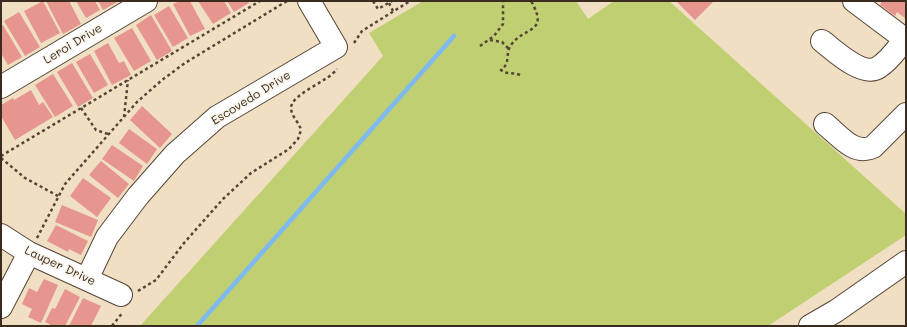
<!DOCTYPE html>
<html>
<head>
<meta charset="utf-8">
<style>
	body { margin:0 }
	#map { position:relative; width:907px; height:327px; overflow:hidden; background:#f0dfc2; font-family:Mali,sans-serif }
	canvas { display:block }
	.frame { position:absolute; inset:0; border:2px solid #3b2a1e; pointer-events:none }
</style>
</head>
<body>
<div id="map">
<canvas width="907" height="327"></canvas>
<div class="frame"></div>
</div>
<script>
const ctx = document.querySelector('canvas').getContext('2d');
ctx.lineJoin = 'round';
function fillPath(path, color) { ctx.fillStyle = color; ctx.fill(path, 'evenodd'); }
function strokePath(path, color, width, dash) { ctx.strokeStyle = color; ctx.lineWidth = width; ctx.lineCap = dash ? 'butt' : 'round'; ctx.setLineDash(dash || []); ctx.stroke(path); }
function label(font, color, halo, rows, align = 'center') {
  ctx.font = font + ' Mali,sans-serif'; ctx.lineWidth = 3; ctx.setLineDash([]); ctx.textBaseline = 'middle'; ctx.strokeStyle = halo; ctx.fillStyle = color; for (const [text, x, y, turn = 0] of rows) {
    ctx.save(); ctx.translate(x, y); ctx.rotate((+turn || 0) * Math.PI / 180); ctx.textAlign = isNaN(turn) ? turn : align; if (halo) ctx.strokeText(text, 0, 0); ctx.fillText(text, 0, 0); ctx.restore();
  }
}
fillPath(new Path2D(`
	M423 1H576L588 19 614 1H669L906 214V235L768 326H140L383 56 369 33Z`), '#c0cf71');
strokePath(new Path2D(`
	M197 326 454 36`), '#7ebaf0', 4.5);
fillPath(new Path2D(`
	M43 1 60 33 41 43 24 11Z
	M46 1H69L81 24 63 34Z
	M76 1H95L100 10 86 18Z
	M98 1H119L103 10Z
	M180 1H190L205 29 190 36 173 4Z
	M198 1H224L231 13 213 24Z
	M227 1H248L249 3 234 12Z
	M676 1H714L695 20Z
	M882 1H906V19L897 12 895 16 880 5Z
	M169 6 188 38 173 47 154 15Z
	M19 12 40 47 25 56 4 21Z
	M151 15 172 51 157 60 136 25Z
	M3 25 22 57 8 65 1 53V26Z
	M132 28 151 61 134 71 114 38Z
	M108 43 119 63 124 61 131 75 112 85 94 51Z
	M90 54 108 85 94 93 76 62Z
	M72 63 93 98 78 107 57 72Z
	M53 74 73 106 55 117 35 85Z
	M31 90 39 105 43 102 53 117 15 140 1 116V105L13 98 14 100Z
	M142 106 172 134 160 148 130 120Z
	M129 129 157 149 147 164 119 143Z
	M112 145 143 166 134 181 102 159Z
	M101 161 129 184 118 198 89 175Z
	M83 178 111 198 97 217 70 196Z
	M62 205 98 220 91 237 55 222Z
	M56 225 88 241 81 255 69 249 68 252 47 241Z
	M44 279 58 285 41 323 28 317 32 309 22 304 29 288 37 292Z
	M65 289 80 297 65 326H53L45 322 52 308 55 309Z
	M83 298 101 306 91 326H69Z`), '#e7968d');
const minor = new Path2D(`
	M854 1 906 40
	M822 41C835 51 863 78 879 67 890 60 897 49 905 39
	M1 87 146 1
	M825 124C839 135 854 156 873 147L906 114
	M1 235 29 253 121 295
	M87 279 107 237 138 196 175 154 217 117 336 47 309 1
	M1 307 29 253
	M810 326 836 311 906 262`);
strokePath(minor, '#564537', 24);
strokePath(new Path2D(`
	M373 1 378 9 392 1
	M389 3 393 11
	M490 40 502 42 509 49
	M354 43 362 31 410 1
	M480 46 494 36 503 24V1
	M520 75C513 72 507 75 501 70 511 63 505 53 511 45 524 26 550 34 531 1
	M81 108 96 130 108 134
	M124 117 128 80
	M1 156 260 1
	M1 158 25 178 58 196
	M37 238 65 184 137 102 162 80 185 63 287 1
	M138 291 156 280 184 243 223 199 251 173 289 149 298 139 301 130C299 122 291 116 291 108 291 94 329 81 337 69
	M112 326 123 312`), '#564537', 2.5, [3, 3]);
strokePath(minor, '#fff', 22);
label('12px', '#3b2a1e', '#f7f3e8', [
	["Leroi Drive",73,44,-31],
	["Escovedo Drive",251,98,-32],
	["Lauper Drive",60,266,25]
]);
</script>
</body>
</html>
